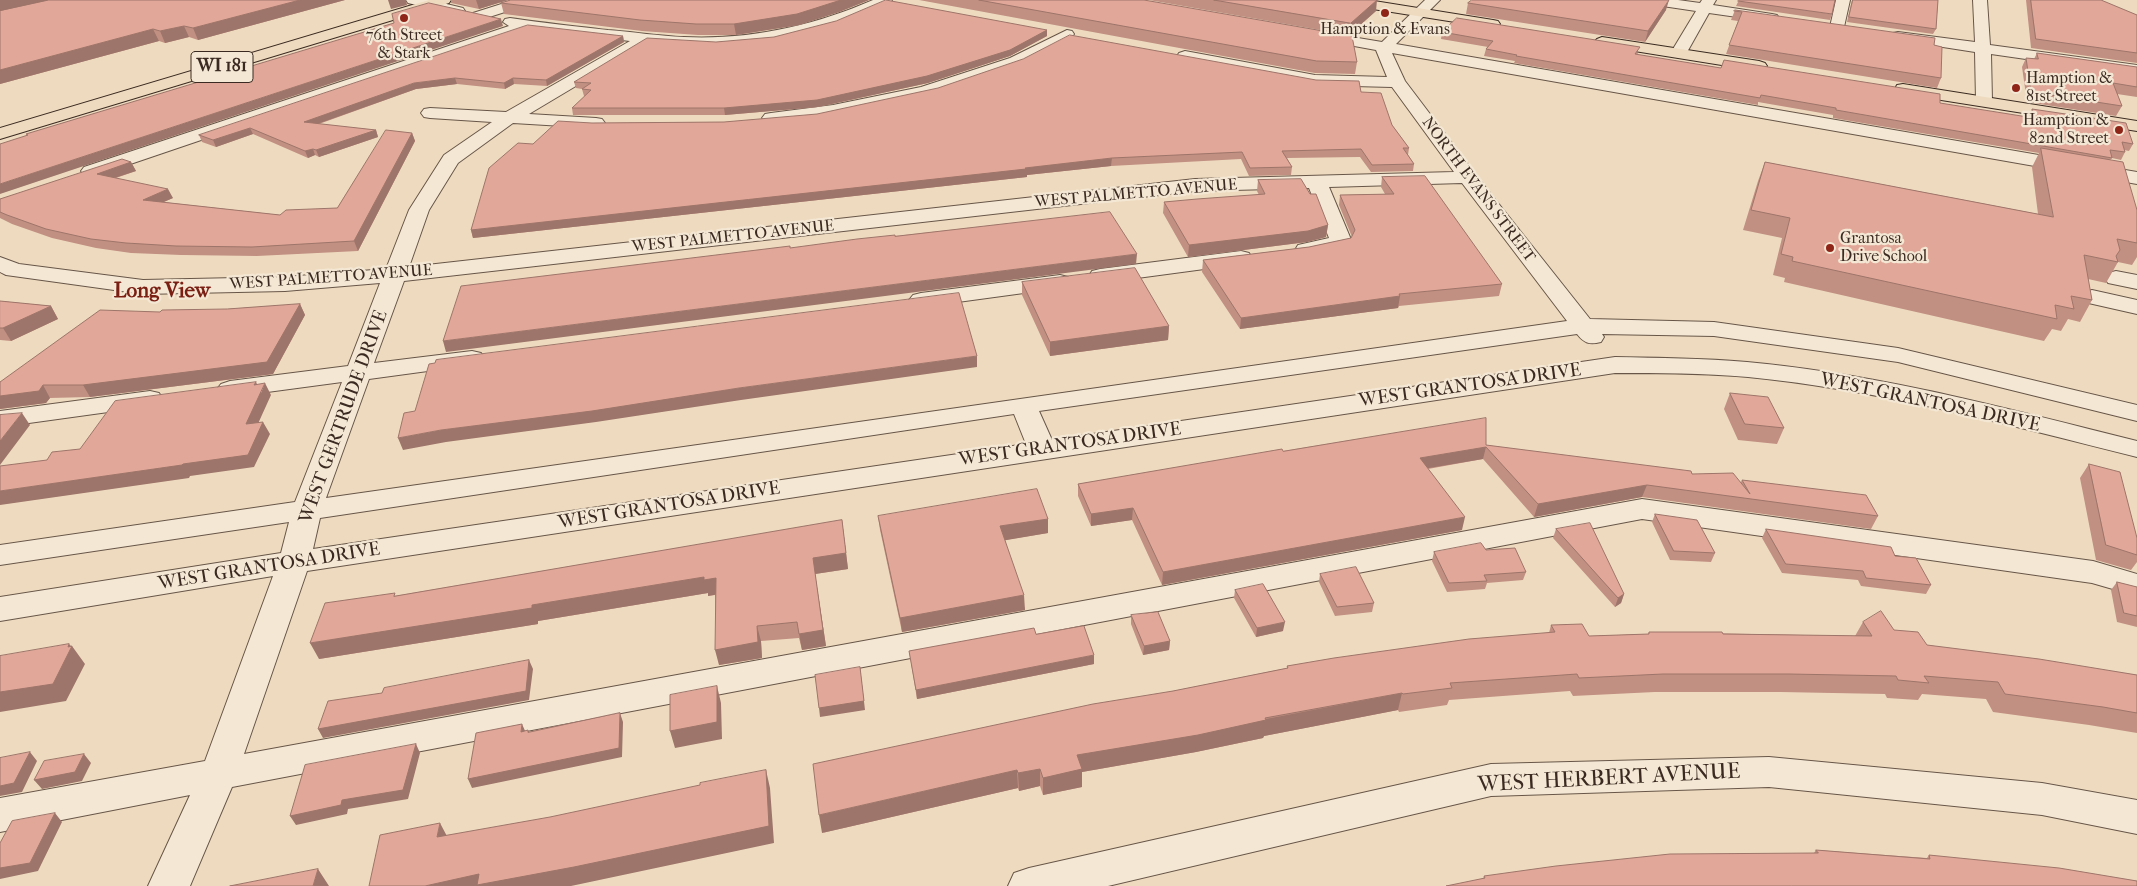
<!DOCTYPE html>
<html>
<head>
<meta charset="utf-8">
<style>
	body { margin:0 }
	canvas { display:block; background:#eedbbf }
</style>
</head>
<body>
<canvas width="2137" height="886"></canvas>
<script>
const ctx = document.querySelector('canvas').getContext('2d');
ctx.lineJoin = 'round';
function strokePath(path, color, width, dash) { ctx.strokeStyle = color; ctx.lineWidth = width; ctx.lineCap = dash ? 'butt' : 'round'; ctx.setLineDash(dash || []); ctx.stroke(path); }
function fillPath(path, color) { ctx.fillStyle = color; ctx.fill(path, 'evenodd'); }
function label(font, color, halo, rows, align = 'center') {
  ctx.font = font + ' "IM FELL French Canon",serif'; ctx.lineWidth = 4.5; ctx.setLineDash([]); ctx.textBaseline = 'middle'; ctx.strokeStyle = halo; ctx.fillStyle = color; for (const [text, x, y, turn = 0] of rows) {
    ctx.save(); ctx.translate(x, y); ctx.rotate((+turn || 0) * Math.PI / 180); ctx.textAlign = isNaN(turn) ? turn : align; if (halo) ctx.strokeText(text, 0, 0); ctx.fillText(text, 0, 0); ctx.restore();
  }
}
const minor = new Path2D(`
	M406 0H430L463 8 465 11 463 14 458 15 408 3Z
	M514 0H535L533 3 483 19H473L471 16 473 13Z
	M873 0H892L890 3 821 29 769 41 720 46 648 43 529 114 596 118 602 119 605 123 602 127 596 128 513 123 458 163 429 210 409 267 1195 179 1454 172 1392 87 1315 85 1185 61 1179 59 1177 56 1179 53 1185 51 1315 75 1387 77 1376 50 1316 39 1311 38 1309 35 1311 32 1316 31 1382 42 1425 0H1440L1396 44 2137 172V184L1392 53 1405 81 1483 184 1590 319 1714 322 1898 348 2137 405V421L1898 362 1714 336 1602 334 1604 337 1601 342C1589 345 1584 343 1577 334L1039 411 1052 440 1615 357C1659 358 1703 358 1747 362 1879 374 2009 409 2137 441V457C2009 425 1880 390 1748 377 1703 373 1659 373 1615 373L307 571 244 754 1642 499 2093 561 2137 574V596L2092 583 1642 519 232 787 190 886H148L190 795 0 832V798L205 761 273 576 0 621V597L281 553 289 522 0 565V545L295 502 342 382 230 397 221 394 217 389 221 384 230 381 348 366 380 283 285 291 143 294 6 275 0 272V257L19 264 143 280 285 277 386 269 409 210 444 155 492 122 430 118 424 117 421 113 424 109 430 108 506 112 630 41 528 29 98 175 91 177 84 175 81 171 84 167 509 26 503 22 505 19 510 18C543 23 575 26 608 30 634 32 659 36 684 37 750 40 813 26 873 0ZM1462 183 1567 321 326 498 369 379 472 365 481 363 484 358 481 353 472 351 374 363 404 281 1195 191 1309 188 1329 238 1298 245 1295 250 1298 255 1306 256 1349 247 1352 242 1329 187ZM1014 414 1026 444 313 549 320 518Z
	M1642 0H1678L1700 3 1702 0H1716L1713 5 1772 14 1777 15 1779 18 1777 21 1772 22 1709 13 1686 54 1683 57H1673L1670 54 1696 11 1649 4Z
	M1836 0H1850L1844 27 1842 30H1832L1830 27Z
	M1973 0H1987L1990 45 2137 65V75L1991 54 1992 101 1990 105H1978L1976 101 1975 52 1898 40 1893 39 1891 36 1893 33 1898 32 1975 42Z
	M1067 30 1072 31 1074 34 1072 37C1056 46 1040 57 1022 64 942 97 856 114 771 123L765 122 762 118 765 114 771 113 833 105 921 87 1010 58Z
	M1241 251 1249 253 1252 258 1249 263 1100 283 1092 281 1089 276 1092 271 1100 269Z
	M2116 271 2137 275V289L2108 283 2105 278 2108 273Z
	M1060 275 1068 277 1071 282 1068 287 921 307 913 305 909 300 913 295 921 293Z
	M2092 290 2137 300V314L2084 302 2080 297 2084 292Z
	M150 391 159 393 163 399 159 405 0 427V411Z
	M1769 757 2042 783 2137 800V834L2042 815 1769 787 1491 796 1108 886H1008L1014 873 1029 868 1491 764Z`);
const major = new Path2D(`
	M429 0H451L449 3 0 139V128Z
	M1334 0H1368L1493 20 1498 21 1500 24 1498 27 1493 28 1341 4Z
	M1602 37 1759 61 1765 63 1767 66 1765 69 1759 71 1597 45 1594 42 1597 39Z
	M1903 84 2137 121V131L1897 93 1895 89 1897 85Z`);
strokePath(minor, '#685648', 2);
strokePath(major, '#3b2a21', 2);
fillPath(minor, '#f4e8d5');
fillPath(major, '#eedbbf');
fillPath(new Path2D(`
	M0 0H345L198 40 189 37 165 43 159 41 0 84Z
	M451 0H508L479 9 451 3Z
	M511 0H869L839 12 799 25 736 35H698L642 31 504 14 501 3Z
	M919 0H1144L1357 62 1355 74 1315 73Z
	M1149 0H1375L1376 11 1349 35Z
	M1739 0 1832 14 1830 20 1736 6Z
	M1852 0H1938L1936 29 1933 34 1847 22Z
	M2026 0H2098L2137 15V63L2031 48Z
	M1468 3 1666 10 1645 42 1466 14Z
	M1735 10 1934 45 1941 78 1937 88 1726 54 1738 21 1731 20Z
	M1047 30V36L1010 56 928 83 818 107 725 115H573L572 108 585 96H584L582 89 576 88 574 82 716 42Z
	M1442 32 1638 53 1637 55 2029 118V116L2032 109 2133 144 2129 151 2124 150 2125 152 2121 160 2112 158 2110 160 2137 210V257L2132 265 2118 262 2106 283 2088 279 2092 300 2080 322 2068 319 2061 331 2052 329 2044 341 1784 282 1785 278 1773 275 1782 238 1743 230 1758 181 1765 162 2038 214 2032 167 2039 153 1833 118V115L1758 102V105L1514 63 1515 61 1484 56 1486 49 1488 47 1441 39Z
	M623 36 624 42 547 86 514 84 505 89 457 84 416 89 319 124 376 130 378 137 319 157 315 155 308 158 253 134 216 147 202 142 199 135Z
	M2037 53 2137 67V97L2117 94 2122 106 2116 116 2027 102 2022 67 2026 58 2034 59Z
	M1361 92 1392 125 1409 148 1408 155 1414 164 1413 171 1371 172 1360 157 1287 158 1292 167 1291 175 1249 176 1241 159 1111 166 1027 175V177L473 238 471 230 533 144 592 123 724 122Z
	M412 133 415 141 358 251 257 256 181 255 131 253 96 248 52 238 12 224 0 218V199L131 162 136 171 116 178 173 198 163 202 280 215 337 208Z
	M1382 177 1502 284 1499 296 1399 306 1398 308 1240 329 1202 272 1203 260 1309 247 1351 238 1352 237 1339 205 1340 195 1385 194 1381 187Z
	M1258 180 1328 225 1326 237 1307 242 1188 257 1163 213 1164 202 1259 195 1257 191Z
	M1022 282 1169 326 1168 340 1050 356 1022 295Z
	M0 301 51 306 58 319 11 341 0 340Z
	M300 304 305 315 273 374 90 397 50 398 46 403 0 409V382L227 309Z
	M1730 393 1784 428 1777 444 1738 440 1724 409Z
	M1486 445 1692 474 1741 482 1742 480 1878 516 1871 529 1642 497 1534 517 1483 459 1428 469 1462 530 1162 585 1132 520 1091 526 1078 496V484L1283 451Z
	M2089 464 2137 538V562L2131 570 2096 560 2080 478Z
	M1655 514 1715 553 1711 562 1670 560 1652 522Z
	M878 516 1048 519V533L1005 540 1025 610 902 632 880 530Z
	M842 520 848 569 815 574 826 646 802 650 799 638 761 641 762 658 719 665 715 595 708 596V593L538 621V624L319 659 397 596Z
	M1556 529 1624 594 1621 603 1615 607 1553 538Z
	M1766 529 1895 556 1931 585 1926 594 1861 586 1858 580 1782 573 1762 538Z
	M1486 550 1526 572 1523 580 1487 583 1485 589 1447 592 1432 561 1434 552Z
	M1320 574 1374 603 1372 612 1335 616 1319 582Z
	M2117 582 2137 587V627L2117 622 2111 590Z
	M1235 590 1283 631 1256 637 1234 598Z
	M1131 615 1170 641 1169 650 1143 655 1131 624Z
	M1863 622 1894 630 1927 645 2137 675V733L2089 725 1993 712 1986 699 1922 694 1918 700 1887 698 1885 694 1780 692H1655L1573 696 1570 691 1449 700 1447 705 1399 712 1398 710 1264 736 1263 738 1196 752 1082 772V787L1043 795 1040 786 1019 791 1018 788 822 833 1173 691 1287 668V666L1549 633 1551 625 1589 636 1648 634 1649 632 1855 636Z
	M1036 634 1094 664 917 699 909 651Z
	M1816 850 1927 858 1929 855 2137 881 1483 879 1484 876 1814 853Z`), '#c29083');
fillPath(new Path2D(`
	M0 0H50L0 12Z
	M300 0H345L198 40 193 28Z
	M388 0H406L407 5 391 9Z
	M476 0H508L479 9Z
	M841 0H869L839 12 799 25 736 35 734 24Z
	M1377 0 1376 11 1349 35 1351 23Z
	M1669 0 1666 10 1645 42 1648 31Z
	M501 19 503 26 0 194V184Z
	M184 26 189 37 165 43 160 31Z
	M153 29 159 41 0 84V70Z
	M1047 30V36L1010 56 928 83 818 107 725 115 724 108Z
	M623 36 624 42 547 86 546 80Z
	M455 78 457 84 416 89 306 128 304 122 414 83Z
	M513 78 514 84 505 89 504 83Z
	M250 128 253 134 216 147 213 140Z
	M376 130 378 137 319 157 316 150Z
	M412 133 415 141 358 251 354 241Z
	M313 149 315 155 308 158 305 151Z
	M1112 158 1111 166 1027 175V177L473 238 471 230Z
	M131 162 136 171 102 182 97 174Z
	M168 189 173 198 148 209 143 200Z
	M1328 225 1326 237 1307 242 1188 257 1189 245Z
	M1137 254 1136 264 446 352 443 341Z
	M1400 296 1398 308 1240 329 1241 318Z
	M300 304 305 315 273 374 90 397 83 385Z
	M51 306 58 319 11 341 3 328Z
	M1169 326 1168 340 1050 356V342Z
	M977 356V367L741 400 596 422 446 442 403 450 398 438 441 430 739 388Z
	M256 382 261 393 265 383 271 395 252 437 246 424 254 385Z
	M43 385 50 398 46 403 0 409V396Z
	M22 413 30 425 0 465V441Z
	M263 422 270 434 254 467 190 476 189 478 0 505V491L183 464Z
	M1486 447 1483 459 1417 470 1420 458Z
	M1647 485 1642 497 1534 517 1538 504Z
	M1133 508 1132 520 1091 526V514Z
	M1465 517 1462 530 1162 585 1163 572Z
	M1048 519V533L1001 541 1000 526Z
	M842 520 848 569 815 574 826 646 802 650 799 634 813 558Z
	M704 577 716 578 719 594 708 596V593L538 621V624L319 659 310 643 532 605Z
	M1624 594 1621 603 1615 607 1618 598Z
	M1024 595 1025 610 902 632 900 618Z
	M1285 622 1283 631 1256 637 1257 628Z
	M757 626 761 641 762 658 719 665 715 650Z
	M1170 641 1169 650 1143 655 1144 646Z
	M69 644 72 647V646L85 664 66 701 0 712V692L68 647Z
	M1094 655V664L917 699 916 690Z
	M529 660 533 669 529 700 323 738 318 729Z
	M860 667 865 710 820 717 819 708Z
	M717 686 721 703 722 739 675 748 670 731Z
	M1402 693 1398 710 1264 736 1263 738 1196 752 1082 772V787L1043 795V778L1077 755Z
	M620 713 623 722 622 757 472 788 468 779Z
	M522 724 526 733 521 732Z
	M416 744 420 753 408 799 348 809 347 814 296 825 290 816 342 800Z
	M30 752 37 761 22 792 0 796V786Z
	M84 754 91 763 82 781 42 789 34 780Z
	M1040 769V786L1019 791 1018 773Z
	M766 770 770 788 774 843 571 886H425Z
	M1017 770 1018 788 822 833 819 815Z
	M55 813 62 822 38 871 0 879V868Z
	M440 823 449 840 437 837Z
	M318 869 329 886H313Z`), '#9e756a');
const building = new Path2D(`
	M49 0H300L193 28 184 26 160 31 153 29 0 70V11Z
	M511 0H841L797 14 734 24H696L640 20 501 3Z
	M886 0 1047 30 1010 50 927 76 817 100 724 108H572L591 90 582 89 591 83 574 82 647 38 716 42 774 37 836 21Z
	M979 0H1144L1352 36 1357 62 1317 61Z
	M1214 0H1377L1351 23Z
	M1472 0H1669L1648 31 1468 3Z
	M1739 0H1835L1832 14 1738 1Z
	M1853 0H1938L1936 29 1849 17Z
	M2031 0H2101L2137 15V53L2036 39Z
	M429 3 501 19 0 184V144L28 135 26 134 394 23 392 14Z
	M1735 10 1935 38 1934 45 1942 47 1941 78 1729 45 1742 12 1734 11Z
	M1457 18 1640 47 1635 54 1721 68 1724 60 1940 94V103L2034 118 2032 109 2126 123 2133 144 2122 142 2125 152 2110 150 2112 158 1836 110V108L1761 95 1760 98 1516 56 1517 55 1486 49 1493 41 1442 32Z
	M528 25 623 36 546 80 513 78 504 83 455 78 414 83 304 122 376 130 316 150 313 149 305 151 250 128 213 140 199 135Z
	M1070 35 1316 80 1359 81 1361 92 1381 93 1392 125 1409 148H1403L1414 164 1372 165 1361 149 1282 151 1292 167 1250 168 1242 152 1112 158 1025 168 1026 169 471 230 489 168 518 143 533 144 558 121 592 123 724 122 817 114 938 88 1023 59Z
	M2037 53 2137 67V87L2113 83 2122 106 2031 92 2026 58 2038 59Z
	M386 130 412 133 354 241 252 247 176 246 126 243 91 239 46 229 7 215 0 212V199L122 159 131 162 97 174 168 189 143 200 280 215 286 210 337 208Z
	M2041 148 2123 162 2137 210V243L2117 239 2120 250 2116 256 2118 262 2084 255 2092 300 2071 296 2074 309 2055 305 2057 319 1792 261 1793 257 1781 254 1790 218 1751 210 1765 162 2053 217Z
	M1425 176 1502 284 1399 294 1400 296 1241 318 1203 260 1309 247 1351 238 1355 230 1340 195 1394 194 1382 177Z
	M1301 179 1310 194H1316L1328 225 1308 231 1189 245 1164 202 1197 199 1265 194 1258 180Z
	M1110 212 1137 254 443 341 461 286 790 246V248L857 239 895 235V236Z
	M1135 268 1169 326 1050 342 1022 282Z
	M959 293 977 356 739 388 592 411 441 430 398 438 404 413 415 411 429 364 435 363 436 360Z
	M0 301 51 306 3 328H0Z
	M300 304 267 362 83 385H43L39 391 0 396V382L100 310 160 312 162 310 227 309Z
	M256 382 254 385 265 383 246 424 263 422 248 455 183 464 182 465 0 491V466L47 460 52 452 80 449 115 401Z
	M1730 393 1768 397 1784 428 1745 424Z
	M22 413 0 441V415Z
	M1486 418V445L1691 471 1692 474 1733 473 1750 494 1742 480 1866 495 1878 516 1647 485 1538 504 1486 447 1420 458 1465 517 1163 572 1133 508 1091 514 1078 484 1282 449 1283 451Z
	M2089 464 2120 472 2137 538V555L2106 545Z
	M1037 489 1048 519 1000 526 1024 595 900 618 878 516Z
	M1655 514 1697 520 1715 553 1674 551Z
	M842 520 846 553 813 558 823 630 799 634 797 622 757 626 758 642 715 650 716 578 704 580V577L532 605V608L310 643 325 603 395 593 394 596Z
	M1590 523 1624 594 1618 598 1556 529Z
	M1766 529 1891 547 1895 556 1916 558 1931 585 1866 578 1863 571 1786 564Z
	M1481 543 1486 550 1515 548 1526 572 1484 575 1487 581 1449 583 1434 552Z
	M1356 567 1374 603 1337 607 1320 574Z
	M2117 582 2137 587V616L2124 613Z
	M1263 584 1285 622 1257 628 1235 590Z
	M1881 611 1894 630 1918 632 1927 645 2039 659 2137 675V713L2103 707 2005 694 1998 682 1924 676 1929 683 1898 680 1896 676 1789 674H1663L1579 678 1577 674 1450 683 1452 688 1403 694 1402 693 1265 718 1266 720 1198 735 1077 755 1082 769 1043 778 1040 769 1018 773 1017 770 819 815 813 764 1093 704 1173 691 1288 668 1287 666 1334 658 1469 639 1555 632 1551 625 1582 624 1589 636 1649 634V632H1722L1723 634 1872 636 1863 622Z
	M1158 612 1170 641 1144 646 1131 615Z
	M1084 626 1094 655 916 690 909 651 1034 628 1036 634Z
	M69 644 68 647 72 646 53 684 0 692V656Z
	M529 660 526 691 318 729 328 701 382 693 384 688Z
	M860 667 864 701 819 708 815 675Z
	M717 686V722L670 731V695Z
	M620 713 619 748 468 779 476 733 522 724 521 732 528 730V732Z
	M416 744 403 790 342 800 341 805 290 816 305 765Z
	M30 752 14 783 0 786V758Z
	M84 754 75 772 34 780 44 761Z
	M766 770 769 826 574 867 477 885 479 874 425 886H369L380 835 440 823 437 837 550 817 700 785V783Z
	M55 813 30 863 0 868V843L12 821Z
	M1816 850 1930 859 1929 855 2059 868 2137 881V886H1446L1485 878 1484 876 1556 866 1670 854 1818 853Z
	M318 869 313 886H230Z`);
fillPath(building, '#e1a798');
strokePath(building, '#9e756a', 1);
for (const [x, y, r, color] of [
	[1385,13,5,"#8f2418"],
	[404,18,5,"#8f2418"],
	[2016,88,5,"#8f2418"],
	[2119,130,5,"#8f2418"],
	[1830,248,5,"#8f2418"]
]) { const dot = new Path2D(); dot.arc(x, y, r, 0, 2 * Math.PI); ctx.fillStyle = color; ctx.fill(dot); strokePath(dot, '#f4e8d5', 2); }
label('16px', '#3b2a21', '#f4e8d5', [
	["Hamption & Evans",1385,30],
	["76th Street",404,36],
	["& Stark",404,54],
	["Hamption &",2026,79,"left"],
	["81st Street",2026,97,"left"],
	["Hamption &",2109,121,"right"],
	["82nd Street",2109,139,"right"],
	["Grantosa",1840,239,"left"],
	["Drive School",1840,257,"left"]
]);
label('16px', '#3b2a21', '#f4e8d5', [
	["NORTH EVANS STREET",1478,190,53],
	["WEST PALMETTO AVENUE",1136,194,-5],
	["WEST PALMETTO AVENUE",733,237,-6],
	["WEST PALMETTO AVENUE",331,278,-4]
]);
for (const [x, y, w] of [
	[222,67,62]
]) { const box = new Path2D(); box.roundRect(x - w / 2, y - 15.5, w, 31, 4); ctx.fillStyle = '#f4e8d5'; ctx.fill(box); strokePath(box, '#3b2a21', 1); }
label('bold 18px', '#3b2a21', null, [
	["WI 181",222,67]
]);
label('19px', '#3b2a21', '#f4e8d5', [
	["WEST GRANTOSA DRIVE",1470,386,-8],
	["WEST GRANTOSA DRIVE",1930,403,12],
	["WEST GERTRUDE DRIVE",344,417,-70],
	["WEST GRANTOSA DRIVE",1070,445,-8],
	["WEST GRANTOSA DRIVE",669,506,-9],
	["WEST GRANTOSA DRIVE",269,567,-9]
]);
label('bold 21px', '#7a1f14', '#f4e8d5', [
	["Long View",162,292]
]);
label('22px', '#3b2a21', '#f4e8d5', [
	["WEST HERBERT AVENUE",1609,779,-3]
]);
</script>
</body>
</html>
